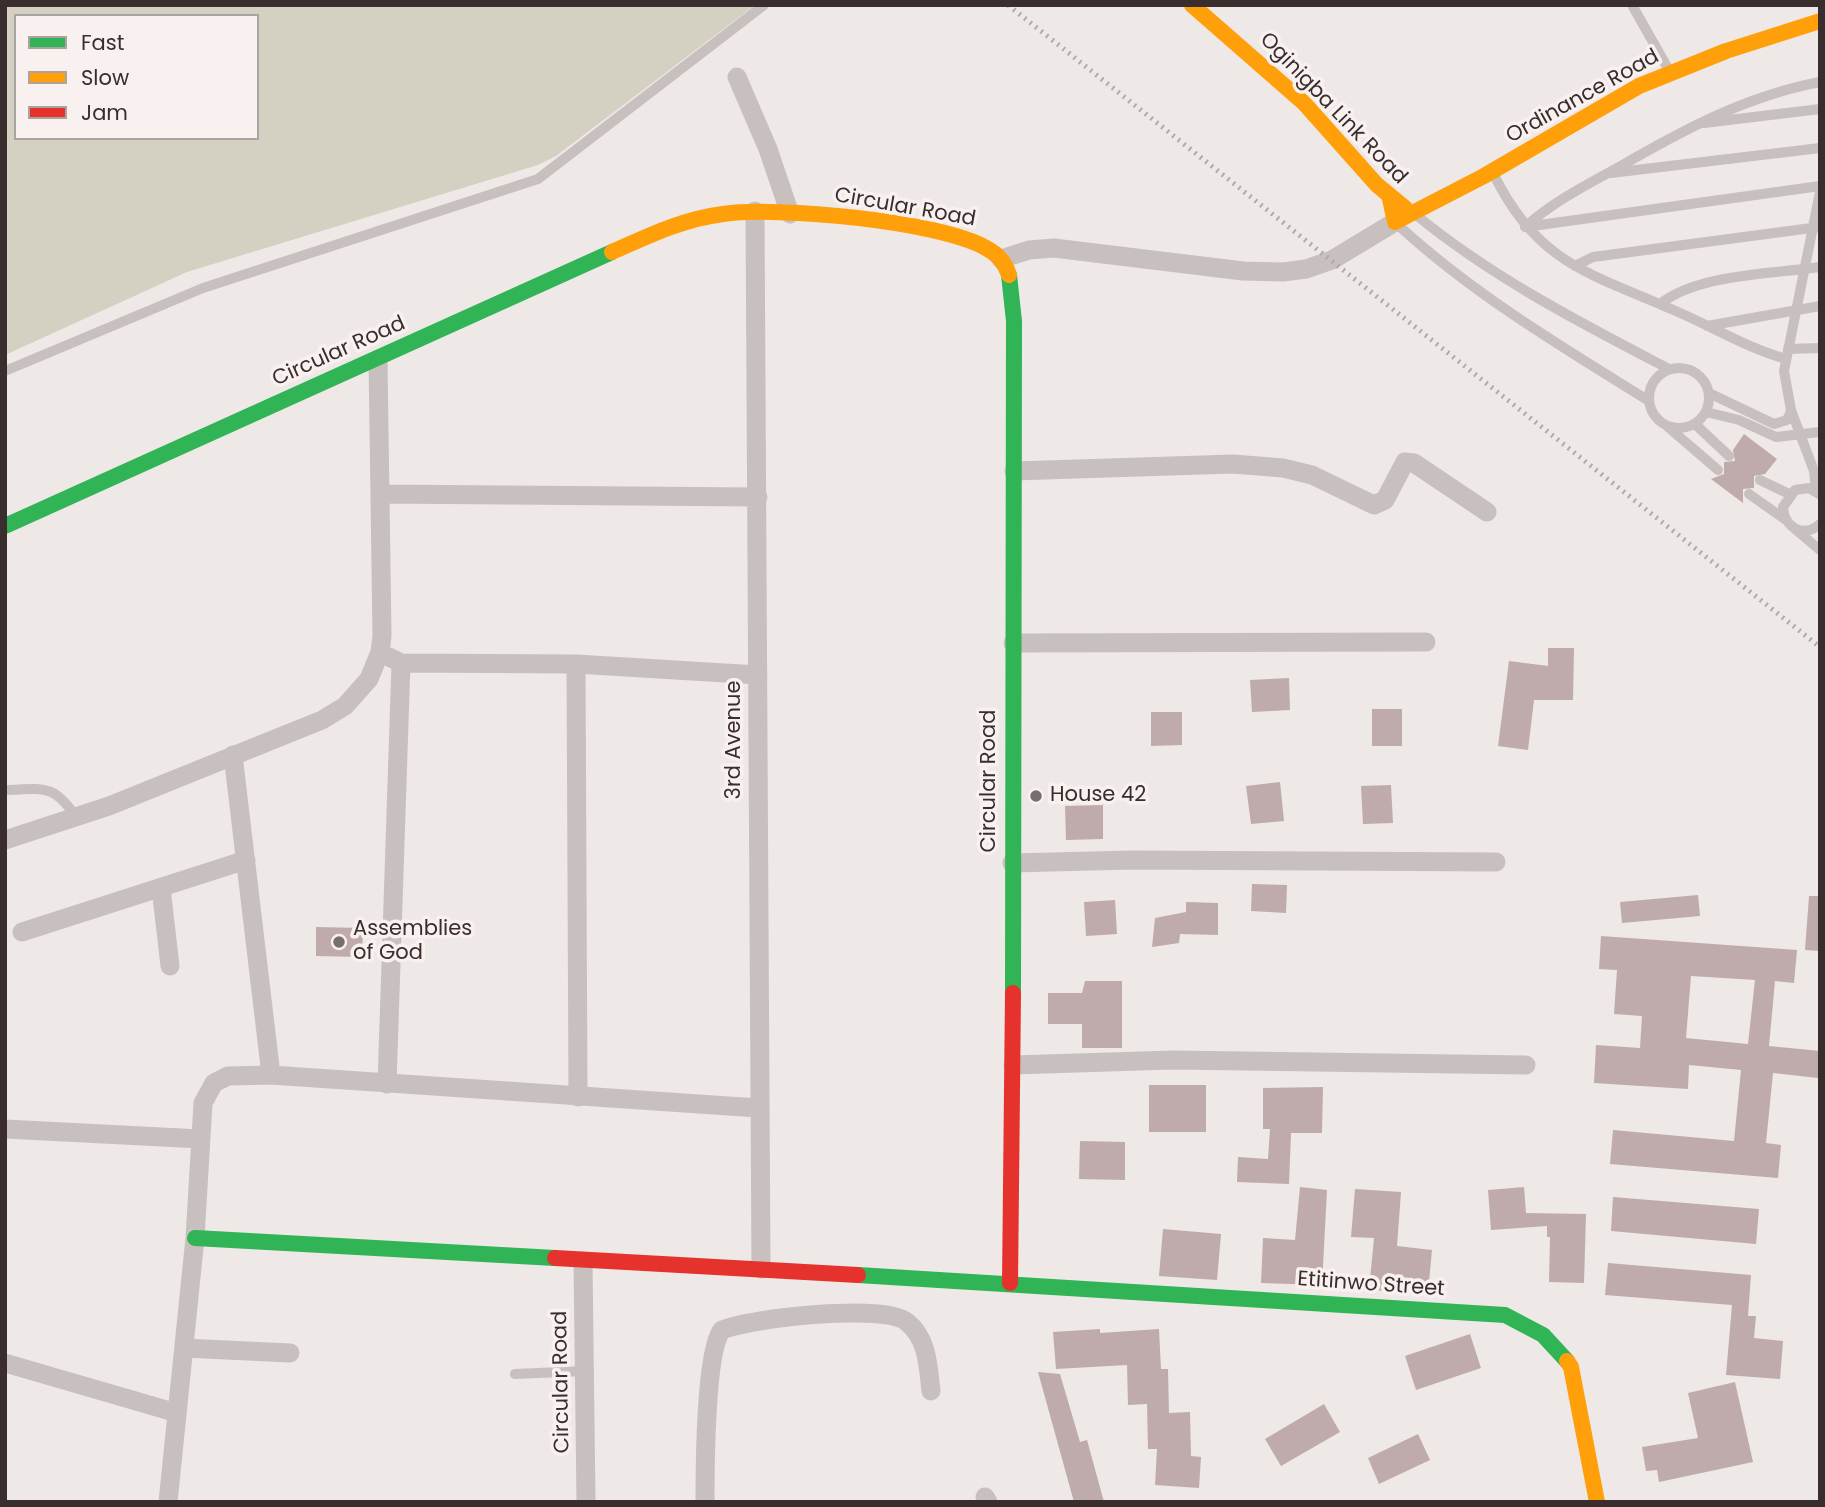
<!DOCTYPE html>
<html>
<head>
<meta charset="utf-8">
<style>
	body { margin:0 }
	#map { position:relative; width:1825px; height:1507px; overflow:hidden; background:#eee8e6; font-family:Poppins,sans-serif }
	canvas { display:block }
	.frame { position:absolute; inset:0; border:7px solid #392d2d; pointer-events:none }
	.legend { position:absolute; left:14px; top:14px; width:245px; height:126px; box-sizing:border-box; background:#f9f1ef; border:2px solid #aca3a1; margin:0; padding:9px 12px; list-style:none; font-size:21px; color:#392d2d }
	.legend li { display:flex; align-items:center; gap:14px; height:35px }
	.legend b { width:35px; border:2px solid #aca3a1 }
</style>
</head>
<body>
<div id="map">
<canvas width="1825" height="1507"></canvas>
<div class="frame"></div>
<ul class="legend">
<li><b style="height:9px;background:#30b455"></b>Fast</li>
<li><b style="height:9px;background:#ff9f0a"></b>Slow</li>
<li><b style="height:9px;background:#e5322d"></b>Jam</li>
</ul>
</div>
<script>
const ctx = document.querySelector('canvas').getContext('2d');
ctx.lineJoin = 'round';
function fillPath(path, color) { ctx.fillStyle = color; ctx.fill(path, 'evenodd'); }
function strokePath(path, color, width, dash) { ctx.strokeStyle = color; ctx.lineWidth = width; ctx.lineCap = dash ? 'butt' : 'round'; ctx.setLineDash(dash || []); ctx.stroke(path); }
function label(font, color, halo, rows, align = 'center') {
  ctx.font = font + ' Poppins,sans-serif'; ctx.lineWidth = 7; ctx.setLineDash([]); ctx.textBaseline = 'middle'; ctx.strokeStyle = halo; ctx.fillStyle = color; for (const [text, x, y, turn = 0] of rows) {
    ctx.save(); ctx.translate(x, y); ctx.rotate((+turn || 0) * Math.PI / 180); ctx.textAlign = isNaN(turn) ? turn : align; if (halo) ctx.strokeText(text, 0, 0); ctx.fillText(text, 0, 0); ctx.restore();
  }
}
fillPath(new Path2D(`
	M5 5H755L556 156 538 165 187 272 5 355ZM16 16H257V138H16Z`), '#d4d1c2');
fillPath(new Path2D(`
	M1744 434 1777 459 1765 474 1754 476V488L1743 489V503L1711 479 1724 474V462L1735 461 1733 450Z
	M1548 648H1574L1573 700H1534L1528 750 1498 746 1509 661 1548 666Z
	M1289 678 1290 710 1252 712 1250 680Z
	M1372 709H1402V746H1372Z
	M1151 712H1182V745L1151 746Z
	M1280 782 1284 821 1251 824 1246 786Z
	M1391 785 1393 823 1363 824 1361 786Z
	M1103 805V839L1066 840 1065 806Z
	M1252 884 1287 885 1286 913 1251 911Z
	M1698 895 1700 916 1622 923 1620 902Z
	M1809 896H1820V951L1805 950Z
	M1115 900 1117 934 1086 936 1084 902Z
	M1186 902 1218 903V935L1180 934 1179 943 1152 947 1155 918 1186 912Z
	M316 927 363 928 362 957 316 956Z
	M1601 936 1797 950 1794 983 1775 981 1769 1046 1820 1051V1057L1818 1078 1773 1073 1766 1143 1781 1145 1778 1178 1610 1164 1613 1130 1734 1141 1741 1070 1689 1065 1688 1089 1594 1083 1596 1045 1640 1048 1642 1016 1614 1014 1617 970 1599 969ZM1691 976 1755 980 1748 1044 1686 1038Z
	M1085 981H1122V1048H1082V1024H1048V993H1082Z
	M1149 1085H1206V1132H1149Z
	M1323 1087 1322 1133H1291L1289 1184 1237 1182 1238 1157 1268 1159 1270 1129H1263V1088Z
	M1080 1141 1125 1142V1180L1079 1179Z
	M1300 1187 1327 1190 1322 1285 1261 1283 1263 1238 1295 1240Z
	M1524 1187 1526 1213 1586 1214 1584 1283 1549 1282 1550 1237H1547V1226L1491 1230 1488 1190Z
	M1355 1189 1401 1192 1397 1246 1432 1250 1428 1293 1369 1290 1374 1238 1351 1237Z
	M1613 1197 1759 1209 1756 1244 1611 1231Z
	M1163 1229 1221 1234 1217 1280 1159 1276Z
	M1608 1263 1751 1275 1748 1316H1756L1754 1338 1783 1341 1780 1379 1726 1375 1732 1305 1605 1295Z
	M1100 1329V1333L1159 1329 1161 1369H1168L1169 1413 1190 1412 1191 1456 1201 1457 1199 1488 1155 1485 1157 1449H1148L1147 1404 1128 1405 1127 1365 1056 1369 1053 1332Z
	M1470 1334 1481 1368 1416 1390 1405 1356Z
	M1038 1372 1060 1374 1080 1442 1087 1440 1104 1502H1074Z
	M1735 1382 1753 1462 1659 1482 1657 1470 1646 1471 1642 1447 1698 1438 1688 1393Z
	M1324 1404 1340 1432 1281 1466 1265 1439Z
	M1418 1434 1430 1460 1379 1484 1368 1458Z`), '#bfabac');
strokePath(new Path2D(`
	M1632 5 1670 72
	M1704 123 1820 109
	M1611 173 1820 148
	M1494 175C1539 266 1593 274 1678 312 1715 328 1747 348 1786 359
	M1416 215C1493 278 1581 323 1669 369
	M1398 225C1473 294 1562 347 1649 401
	M1525 227C1553 202 1586 185 1619 167 1683 130 1746 96 1820 82
	M1525 227 1820 186
	M1575 266 1593 257 1819 227
	M1660 304C1698 274 1772 274 1820 267
	M1707 326 1820 306
	M1788 349 1820 348
	M1649 398a30 30 0 1 1 60 0a30 30 0 1 1-60 0Z
	M5 371 203 288 538 179 764 5
	M1709 393 1774 424 1787 420 1791 411
	M1706 412 1739 420 1776 437 1820 432
	M1695 424 1729 456
	M1668 427 1718 470
	M1760 480 1789 494
	M1816 491 1814 471 1791 410 1784 371 1820 192
	M1749 494 1786 520
	M1819 494 1809 488 1795 490 1783 507C1784 527 1803 539 1820 524
	M1795 529 1820 550
	M5 790C43 789 53 783 76 817
	M515 1374 585 1371`), '#c8c0bf', 10);
strokePath(new Path2D(`
	M737 77 768 149 790 214
	M755 211 761 1269
	M1001 259 1029 250 1054 248 1243 271 1283 272 1306 269 1332 260 1395 222
	M1014 471 1233 464 1283 468 1312 475 1374 505 1385 500 1405 462 1414 463 1487 512
	M380 494 758 497
	M1013 643 1426 642
	M389 657 401 663 576 664 758 675
	M576 664 578 1097
	M233 755 271 1075
	M5 840 109 806 322 720 345 706 369 679 380 652 382 636 378 359
	M1012 863 1132 860 1496 862
	M161 888 170 966
	M22 932 246 860
	M1013 1065 1173 1060 1526 1065
	M387 1084 401 663
	M5 1129 201 1139
	M583 1261 586 1502
	M184 1348 290 1353
	M5 1363 177 1413
	M985 1497 988 1502
	M168 1502 195 1238 203 1103 214 1083 228 1076 271 1075 758 1108
	M705 1502C705 1471 705 1350 722 1330 750 1318 885 1303 907 1322 928 1339 928 1366 931 1391`), '#c8c0bf', 19);
strokePath(new Path2D(`
	M1009 275 1014 321 1013 993
	M5 526 612 252
	M195 1238 555 1258
	M858 1275 1505 1315 1543 1335 1567 1361`), '#30b455', 16);
strokePath(new Path2D(`
	M1192 5 1304 103 1377 185 1405 208
	M1390 199 1395 222 1484 176 1639 86 1726 51 1820 21
	M612 252C648 236 683 219 723 214 777 206 939 221 986 248 998 254 1005 262 1009 275
	M1567 1361 1571 1367 1597 1502`), '#ff9f0a', 16);
strokePath(new Path2D(`
	M555 1258 858 1275
	M1010 1283 1013 993`), '#e5322d', 16);
strokePath(new Path2D(`
	M1008 5 1820 647`), '#b0aaa9', 5, [2, 5]);
for (const [x, y, r, color] of [
	[1036,796,7,"#786e6e"],
	[339,942,7,"#786e6e"]
]) { const dot = new Path2D(); dot.arc(x, y, r, 0, 2 * Math.PI); ctx.fillStyle = color; ctx.fill(dot); strokePath(dot, '#f9f1ef', 2.5); }
label('21px', '#392d2d', '#f9f1ef', [
	["Ordinance Road",1583,97,-29],
	["Oginigba Link Road",1333,109,46],
	["Circular Road",905,208,10],
	["Circular Road",339,352,-24],
	["3rd Avenue",735,740,-90],
	["Circular Road",990,781,-90],
	["Etitinwo Street",1371,1285,4],
	["Circular Road",562,1382,-91]
]);
label('21px', '#392d2d', '#f9f1ef', [
	["House 42",1050,796],
	["Assemblies",353,930],
	["of God",353,954]
], 'left');
</script>
</body>
</html>
